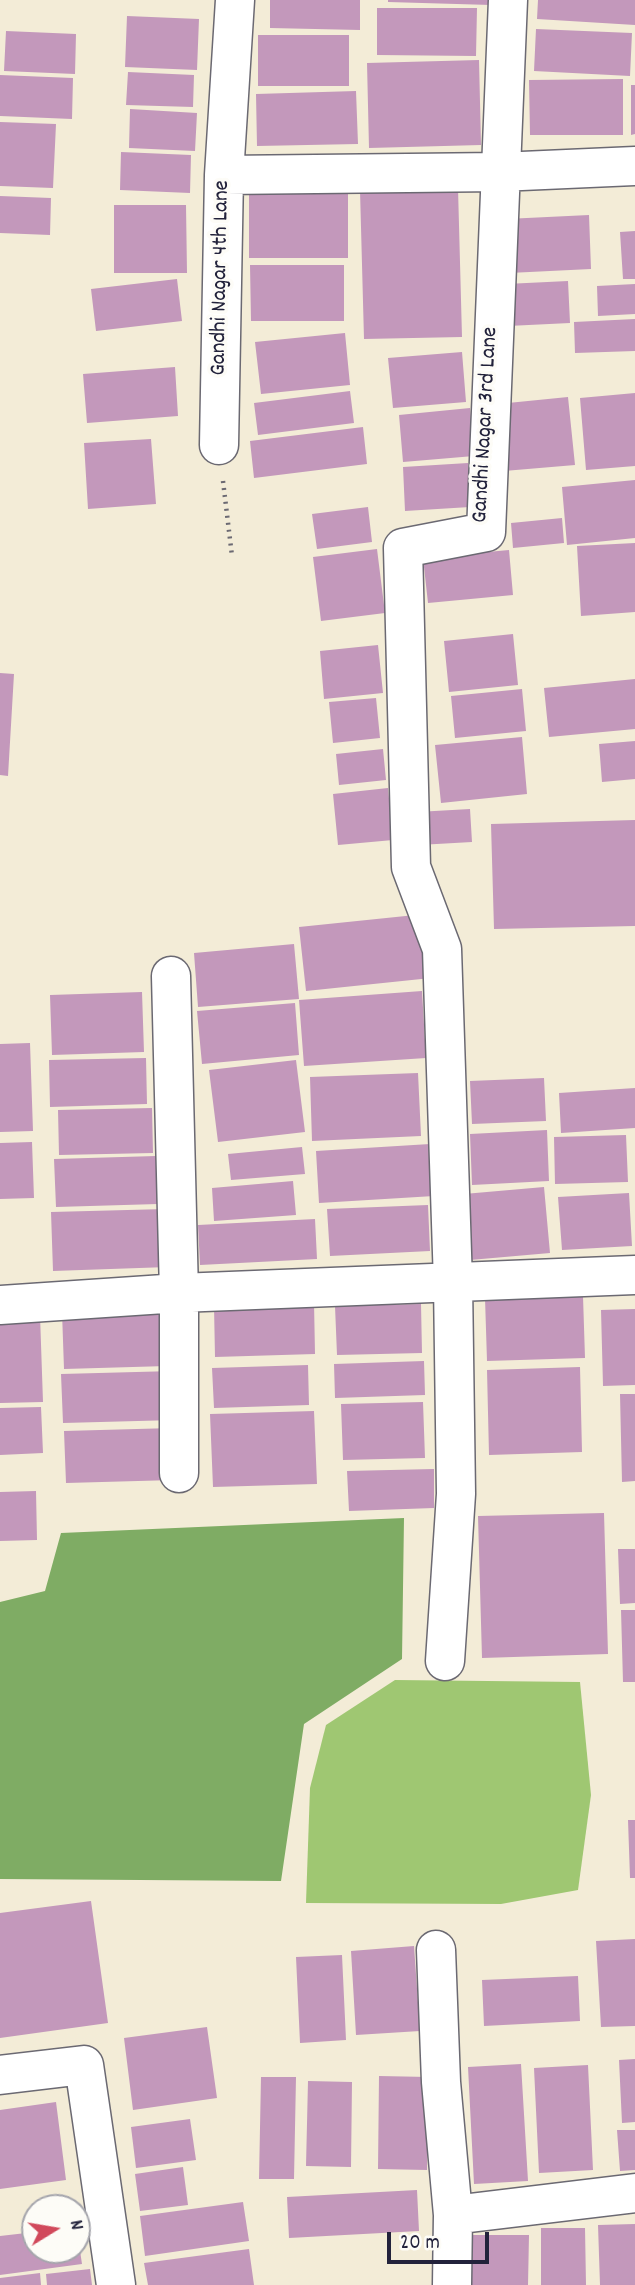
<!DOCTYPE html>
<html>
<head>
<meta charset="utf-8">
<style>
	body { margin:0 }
	#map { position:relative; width:635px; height:2285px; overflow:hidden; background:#f3ecd7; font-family:Dekko,sans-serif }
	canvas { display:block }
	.north { position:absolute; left:21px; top:2194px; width:70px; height:70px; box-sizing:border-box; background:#fdfcf7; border:2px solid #a5a5ac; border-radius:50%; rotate:79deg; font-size:19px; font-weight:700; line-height:28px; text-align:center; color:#22223b }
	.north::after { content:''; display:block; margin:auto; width:24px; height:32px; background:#d1495b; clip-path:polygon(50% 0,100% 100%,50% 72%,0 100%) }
	.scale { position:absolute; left:387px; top:2232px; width:102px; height:32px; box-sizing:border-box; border:4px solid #22223b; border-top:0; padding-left:9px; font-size:21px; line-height:24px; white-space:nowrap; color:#22223b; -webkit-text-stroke:5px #fdfcf7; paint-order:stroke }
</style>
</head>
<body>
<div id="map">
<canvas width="635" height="2285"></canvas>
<div class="north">N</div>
<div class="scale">20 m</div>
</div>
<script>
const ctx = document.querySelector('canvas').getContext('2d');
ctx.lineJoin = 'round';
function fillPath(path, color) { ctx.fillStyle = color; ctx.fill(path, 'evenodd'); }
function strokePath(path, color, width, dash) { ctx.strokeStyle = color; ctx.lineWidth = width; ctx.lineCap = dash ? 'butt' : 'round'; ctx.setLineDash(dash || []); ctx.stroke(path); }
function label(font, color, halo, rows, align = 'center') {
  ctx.font = font + ' Dekko,sans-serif'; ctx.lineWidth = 7; ctx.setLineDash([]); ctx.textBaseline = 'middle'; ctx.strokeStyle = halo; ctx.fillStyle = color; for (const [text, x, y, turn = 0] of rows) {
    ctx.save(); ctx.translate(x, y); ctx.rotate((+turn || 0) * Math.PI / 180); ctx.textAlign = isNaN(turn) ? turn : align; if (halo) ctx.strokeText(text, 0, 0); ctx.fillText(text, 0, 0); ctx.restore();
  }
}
fillPath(new Path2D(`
	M395 1680 580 1682 591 1795 578 1890 501 1904 306 1903 310 1788 326 1725Z`), '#9fc772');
fillPath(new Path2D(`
	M404 1518 402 1659 304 1724 281 1881 0 1879V1602L45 1591 61 1533Z`), '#7fac64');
fillPath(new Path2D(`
	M270 0H360V30L270 28Z
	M388 0H491V5L388 2Z
	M538 0H635V25L537 19Z
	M377 8H477L476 56 377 55Z
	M127 16 199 19 197 70 125 67Z
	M536 29 632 33 630 76 534 71Z
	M6 31 76 34 75 74 4 71Z
	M258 35H349V86H258Z
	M479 60 481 145 369 148 367 63Z
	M128 72 194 75 193 107 126 105Z
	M0 75 73 78 72 119 0 116Z
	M623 79V135H530L529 80Z
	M631 85H635V134L631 135Z
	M356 91 358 144 257 146 256 94Z
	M130 109 197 113 195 151 129 148Z
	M0 122 56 124 53 188 0 186Z
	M121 152 191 155 190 193 120 190Z
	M458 188 462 337 364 339 360 190Z
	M348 193V258H249V194Z
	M0 196 51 198 50 235 0 233Z
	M114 205H186L187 273H114Z
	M589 215 591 269 509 273 506 219Z
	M635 231V279H623L620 232Z
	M250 265H344V321H251Z
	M177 279 182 321 96 331 91 289Z
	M568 281 570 323 508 326 506 284Z
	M635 284V314L598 316 597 286Z
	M635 319V351L575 353 574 322Z
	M345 333 350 385 261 394 255 342Z
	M462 352 466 402 393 408 388 358Z
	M175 367 178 416 87 423 83 374Z
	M350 391 354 423 258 435 254 403Z
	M635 393V466L586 470 580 398Z
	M568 397 575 465 504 471 498 404Z
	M470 408 474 456 403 462 399 415Z
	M363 427 367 464 254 478 250 441Z
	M151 439 156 504 88 509 84 443Z
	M468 463 470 507 405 511 403 467Z
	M635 480V538L567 545 562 487Z
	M368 507 372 542 317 549 312 514Z
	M562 518 564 543 513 548 511 523Z
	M635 543V612L581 616 577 546Z
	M377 549 385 613 321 621 313 557Z
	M509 550 513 595 428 603 423 558Z
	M513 634 518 685 449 692 444 641Z
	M378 645 383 693 324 699 320 651Z
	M0 673 14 674 8 776 0 775Z
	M635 679V729L549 737 544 688Z
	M522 689 526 731 455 738 451 696Z
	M376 698 380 738 333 743 329 702Z
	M522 737 527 794 441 803 435 745Z
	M635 741V779L602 782 599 744Z
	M383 749 386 780 339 785 336 754Z
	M388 788 393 840 338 845 333 794Z
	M470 809 472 842 419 845 417 812Z
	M635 820V926L494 929 491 824Z
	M425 914 431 978 306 991 299 927Z
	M294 944 299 999 198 1007 194 953Z
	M422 991 426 1058 304 1066 299 1000Z
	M142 992 144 1052 52 1055 50 995Z
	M295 1003 299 1055 202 1064 197 1011Z
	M30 1043 33 1131 0 1132V1044Z
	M146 1058 147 1104 50 1107 49 1060Z
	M296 1060 305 1132 218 1142 209 1070Z
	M418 1073 421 1136 312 1141 310 1077Z
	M544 1078 546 1121 472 1124 470 1081Z
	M635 1088V1128L561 1133 559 1093Z
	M152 1108 153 1153 59 1155 58 1110Z
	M547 1130 549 1181 472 1185 470 1134Z
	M626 1135 628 1182 555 1184 554 1137Z
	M32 1142 34 1198 0 1199V1143Z
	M430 1144 434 1196 319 1203 316 1151Z
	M302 1147 305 1174 231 1180 228 1154Z
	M156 1156 158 1204 56 1207 54 1159Z
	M293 1181 296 1215 214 1221 212 1188Z
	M544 1187 550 1253 470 1260 464 1194Z
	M629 1193 632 1246 562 1250 558 1197Z
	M428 1205 430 1251 330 1256 327 1209Z
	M166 1209 168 1267 53 1271 51 1212Z
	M315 1219 317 1259 200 1265 198 1225Z
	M583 1296 585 1358 487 1361 485 1298Z
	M314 1302 315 1354 215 1357 214 1306Z
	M421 1304 422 1353 337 1355 335 1306Z
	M166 1309 167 1366 64 1369 62 1312Z
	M635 1309V1385L603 1386 601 1310Z
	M40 1315 43 1402 0 1403V1316Z
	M424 1361 425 1395 335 1398 334 1364Z
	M308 1365 309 1405 214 1408 212 1368Z
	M580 1367 582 1452 489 1455 487 1370Z
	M174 1371 175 1420 63 1423 61 1374Z
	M620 1394H635V1481L622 1482Z
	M423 1402 425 1458 343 1460 341 1404Z
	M41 1407 43 1453 0 1455V1408Z
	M314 1411 317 1484 213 1487 210 1414Z
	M173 1428 174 1480 66 1483 64 1431Z
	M434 1469V1508L349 1511 347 1471Z
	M36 1491 37 1540 0 1541V1492Z
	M604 1513 608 1654 482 1658 478 1516Z
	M618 1549H635V1603L620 1604Z
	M621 1610H635V1682H623Z
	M628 1820H635V1878H630Z
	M91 1901 108 2023 0 2038V1913Z
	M635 1939V2026L601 2027 596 1941Z
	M414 1946 420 2031 356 2035 351 1951Z
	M342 1955 346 2040 300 2043 296 1957Z
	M578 1976 580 2021 484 2026 482 1980Z
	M207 2027 217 2098 133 2110 124 2038Z
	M635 2059V2122L622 2123 619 2060Z
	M521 2064 528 2181 474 2184 468 2067Z
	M588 2065 593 2170 539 2173 534 2068Z
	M379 2076 429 2077 427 2170 378 2169Z
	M261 2077H296L294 2179H259Z
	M308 2081 352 2082 351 2167 306 2166Z
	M56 2102 66 2180 0 2189V2110Z
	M190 2119 196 2160 136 2168 131 2127Z
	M617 2130H635V2170L620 2171Z
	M183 2167 188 2205 140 2211 135 2174Z
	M417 2190 419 2231 289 2238 287 2197Z
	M243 2202 249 2241 145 2256 140 2216Z
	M635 2224V2285H600L598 2225Z
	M541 2228H585L586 2285H541Z
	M35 2232V2250H77L79 2244 82 2264 0 2275V2236Z
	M472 2235H529L528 2285H472Z
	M249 2249 254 2285H148L144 2263Z
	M90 2269 92 2285H47L46 2274Z
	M40 2273 41 2285H0V2278Z`), '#c398bb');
const minor = new Path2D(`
	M224 175 499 172 635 166
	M219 445 224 175 235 0
	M171 976 179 1293V1473
	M0 1305 179 1293 635 1275
	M445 1661 456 1494 453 1283 442 949 411 867 403 548 486 532 508 0
	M436 1950 441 2082 453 2215 452 2285
	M0 2075 84 2065 116 2285
	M453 2215 635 2193`);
strokePath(minor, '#6b6972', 41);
strokePath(new Path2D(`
	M223 481 232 556`), '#6b6972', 4.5, [2, 5]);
strokePath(minor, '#fff', 38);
label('23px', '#22223b', '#fdfcf7', [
	["Gandhi Nagar 4th Lane",222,278,-89],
	["Gandhi Nagar 3rd Lane",487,425,-87]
]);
</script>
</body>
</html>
